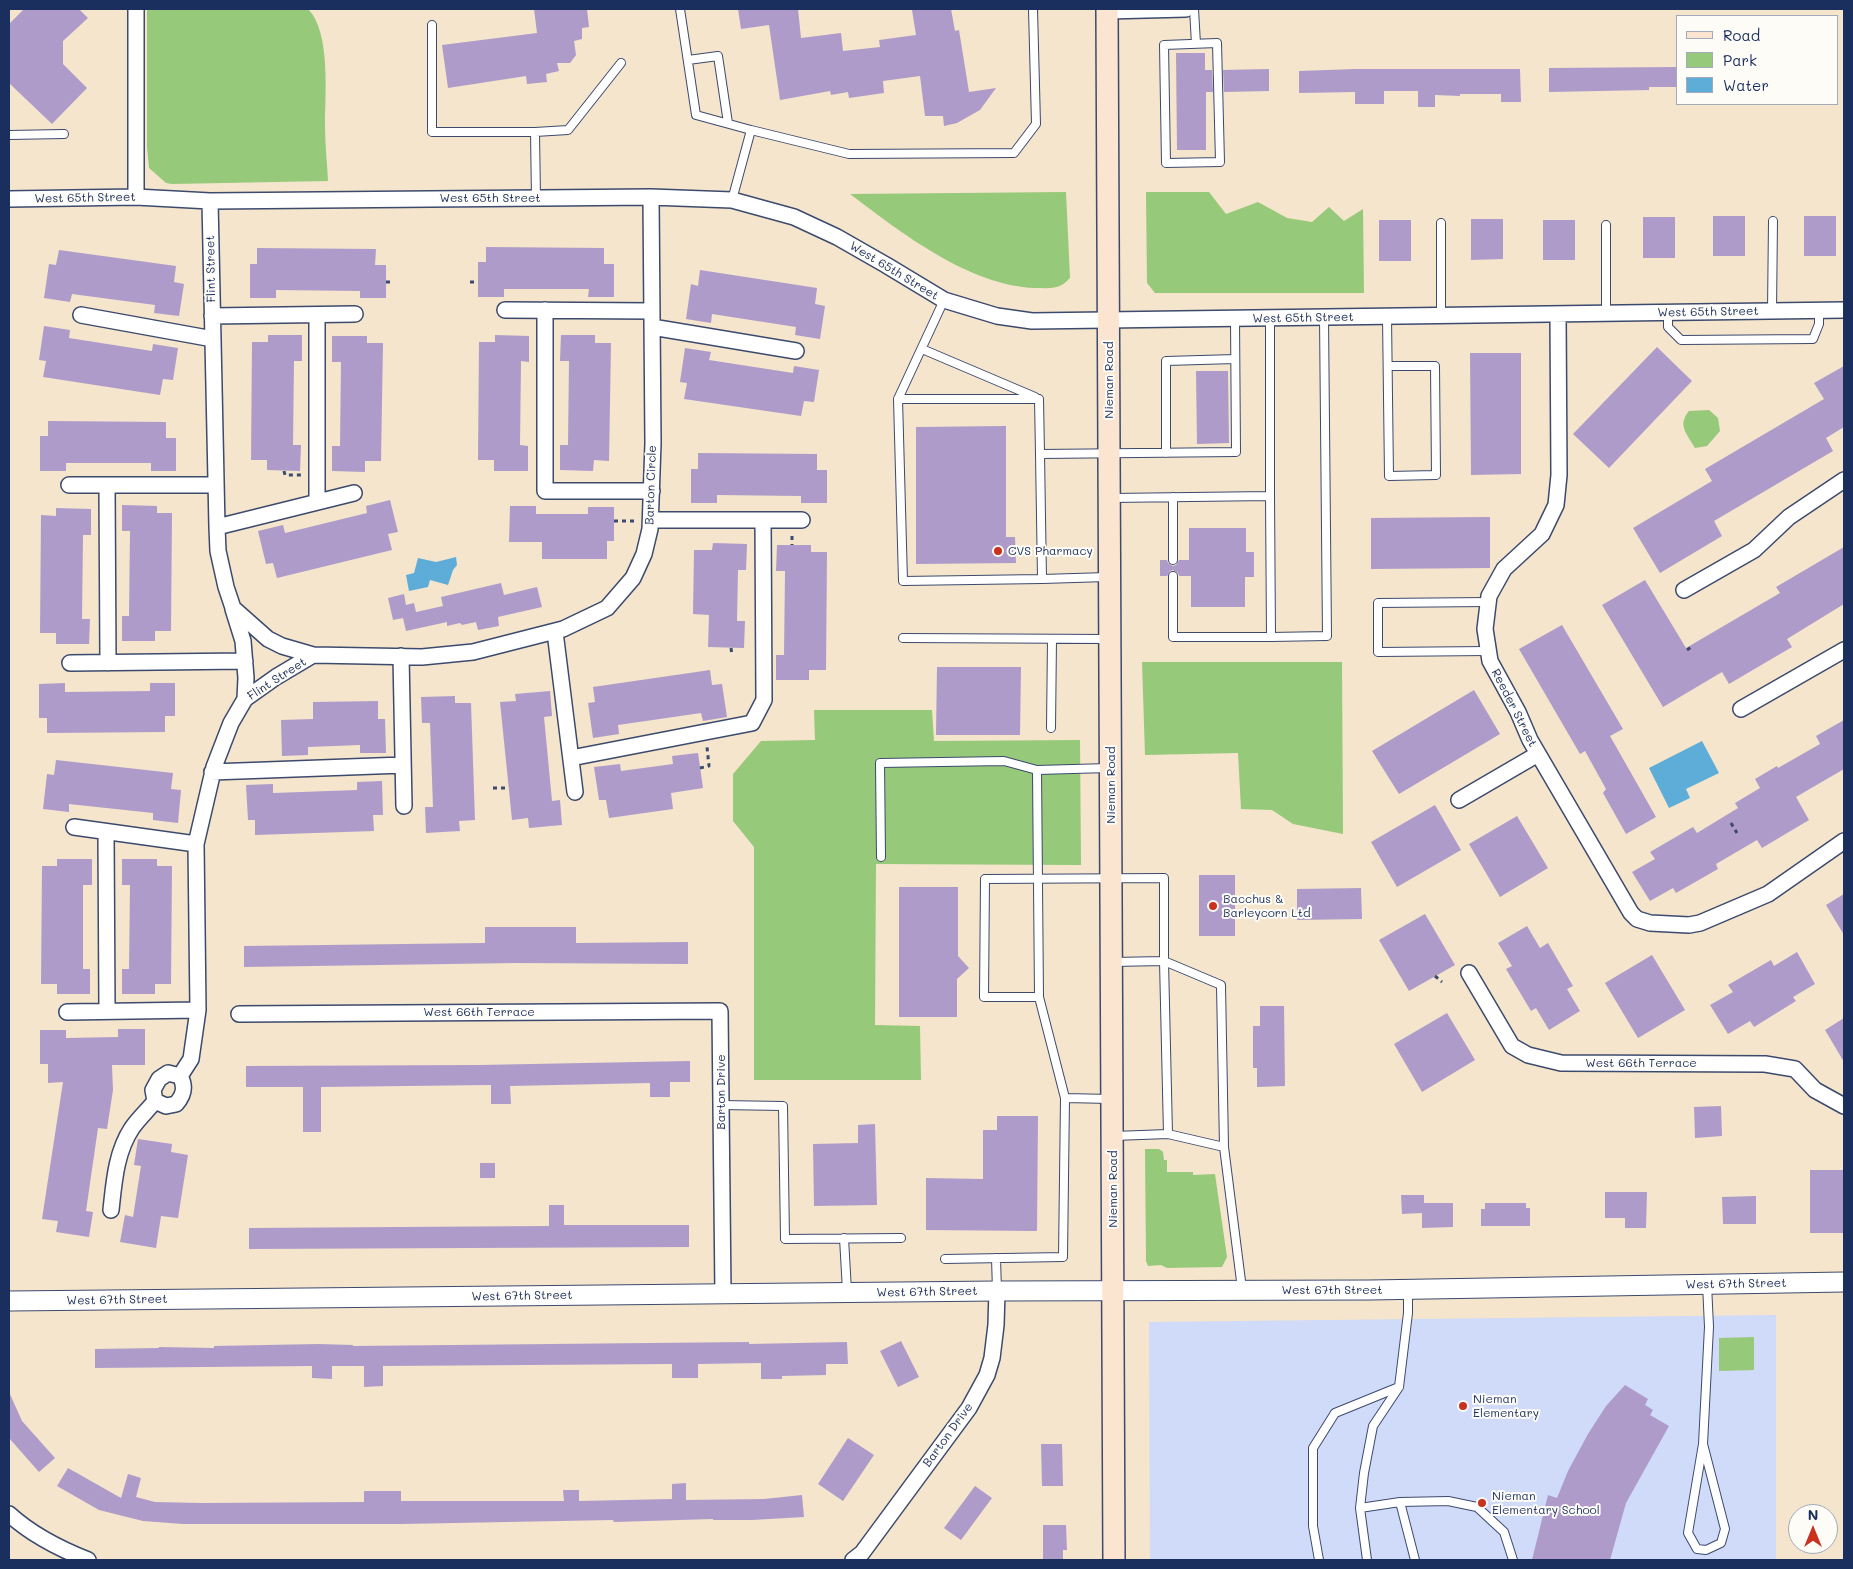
<!DOCTYPE html>
<html>
<head>
<meta charset="utf-8">
<style>
	body { margin:0 }
	#map { position:relative; width:1853px; height:1569px; overflow:hidden; background:#f4e5cc; font-family:Mali,sans-serif }
	canvas { display:block }
	.frame { position:absolute; inset:0; border:10px solid #1b2f5e; pointer-events:none }
	.legend { position:absolute; left:1676px; top:15px; width:162px; height:90px; box-sizing:border-box; background:#fdfcf7; border:1px solid #a3aaba; margin:0; padding:6px 9px; list-style:none; font-size:15px; color:#1b2f5e }
	.legend li { display:flex; align-items:center; gap:10px; height:25px }
	.legend b { width:25px; border:1px solid #a3aaba }
	.north { position:absolute; left:1788px; top:1504px; width:50px; height:50px; box-sizing:border-box; background:#fdfcf7; border:1px solid #a3aaba; border-radius:50%; rotate:0deg; font-size:14px; font-weight:700; line-height:20px; text-align:center; color:#1b2f5e }
	.north::after { content:''; display:block; margin:auto; width:18px; height:22px; background:#c8321e; clip-path:polygon(50% 0,100% 100%,50% 72%,0 100%) }
</style>
</head>
<body>
<div id="map">
<canvas width="1853" height="1569"></canvas>
<div class="frame"></div>
<ul class="legend">
<li><b style="height:6px;background:#fce5d0"></b>Road</li>
<li><b style="height:14px;background:#96c97a"></b>Park</li>
<li><b style="height:14px;background:#5dadd8"></b>Water</li>
</ul>
<div class="north">N</div>
</div>
<script>
const ctx = document.querySelector('canvas').getContext('2d');
ctx.lineJoin = 'round';
function fillPath(path, color) { ctx.fillStyle = color; ctx.fill(path, 'evenodd'); }
function strokePath(path, color, width, dash) { ctx.strokeStyle = color; ctx.lineWidth = width; ctx.lineCap = dash ? 'butt' : 'round'; ctx.setLineDash(dash || []); ctx.stroke(path); }
function label(font, color, halo, rows, align = 'center') {
  ctx.font = font + ' Mali,sans-serif'; ctx.lineWidth = 4; ctx.setLineDash([]); ctx.textBaseline = 'middle'; ctx.strokeStyle = halo; ctx.fillStyle = color; for (const [text, x, y, turn = 0] of rows) {
    ctx.save(); ctx.translate(x, y); ctx.rotate((+turn || 0) * Math.PI / 180); ctx.textAlign = isNaN(turn) ? turn : align; if (halo) ctx.strokeText(text, 0, 0); ctx.fillText(text, 0, 0); ctx.restore();
  }
}
fillPath(new Path2D(`
	M1776 1315V1560H1150L1149 1322Z`), '#d0daf9');
fillPath(new Path2D(`
	M147 9H308C331 32 325 95 325 126 325 144 327 162 328 181L172 184 166 183 149 168 147 147Z
	M1066 192 1070 278C1059 290 1051 288 1035 288 970 286 900 232 850 194Z
	M1146 192H1209L1226 214 1258 202 1287 218 1312 222 1329 207 1344 221 1363 209 1364 293H1155L1147 283Z
	M1709 410 1718 418 1720 431 1707 446 1695 448C1687 434 1677 425 1689 411Z
	M1142 662H1342L1343 834 1293 824 1272 810 1241 809 1238 753 1145 755Z
	M814 710H932L934 741 1080 740 1081 865 876 864 875 1025 920 1026 921 1080H754V847L733 821V774L761 741 815 740Z
	M1145 1149H1159L1163 1152 1164 1160H1167V1172H1193V1175L1215 1174 1227 1257 1222 1267 1167 1268 1161 1265 1148 1266 1146 1261Z
	M1754 1337V1370L1719 1371V1338Z`), '#96c97a');
fillPath(new Path2D(`
	M456 557 457 565 453 570 448 585 430 580 428 587 409 591 406 575 414 573 418 558 436 562Z
	M1702 741 1719 773 1686 789 1690 798 1669 808 1649 768Z`), '#5dadd8');
fillPath(new Path2D(`
	M24 9H79L88 18 63 41V64L87 88 52 124 9 83V24Z
	M534 9H587L589 27 582 28V39L574 41 576 55 570 63H557L559 71 546 74 547 82 527 84 526 76 448 88 442 45 537 33Z
	M738 9H798L801 38 841 33 843 51 880 47 879 40 916 35 912 10 951 9 955 31 959 30 969 92 996 88 980 110 957 123 944 126 943 116H925L920 76 883 81 884 93 849 98 848 92 831 95 830 91 780 100 769 25 741 29Z
	M1176 53H1205V70H1212L1213 92H1206V150H1177Z
	M1677 67V87H1649V90L1549 92V68Z
	M1269 69V91L1224 92 1223 70Z
	M1355 69H1520L1521 102H1501V94H1460V96L1435 95V107H1418V91H1384V104H1355V92L1299 93V71Z
	M1713 216H1745V256H1713Z
	M1804 216H1836V256H1804Z
	M1643 217H1675V258H1643Z
	M1471 219H1503V259L1471 260Z
	M1379 220H1411V261H1379Z
	M1543 220H1575V260H1543Z
	M486 247 604 248V264H614V297H588L589 289H504V297H478V262H486Z
	M257 248 376 249 375 265H386V298H360V291L276 290V298H250V264H257Z
	M59 250 176 266 174 282 184 284 179 316 154 313 155 305 72 294 70 302 44 298 49 264 56 265Z
	M700 270 817 288 815 304 825 306 820 339 795 335 796 327 712 314 711 323 686 319 691 284 698 286Z
	M44 326 70 330 69 338 152 351 153 344 178 348 173 380 163 379 160 395 43 377 46 361 39 360Z
	M268 335H302V361H294L293 445H301L300 471 267 470V460H251L252 342H268Z
	M495 335 529 336V362L521 361 520 445 528 446V471H494V460H478L479 342H495Z
	M561 335H595V343H611L609 461 594 460 593 471 560 470V445H568L569 361H560Z
	M332 336H367V343H383L381 461H365V472L332 471V446H340L341 362H332Z
	M1657 347 1692 381 1609 468 1573 434Z
	M685 348 711 352 709 360 793 373 794 366 819 370 814 402 804 401 801 416 684 399 687 383 680 382Z
	M1470 353H1521V474L1471 475Z
	M1844 366V427L1826 438 1833 451 1714 521 1722 536 1660 573 1633 528 1712 481 1705 469 1824 399 1814 383Z
	M1196 371H1228L1229 443 1197 444Z
	M48 421 166 422V438H176V471H151V463H66V471H40V436H48Z
	M1006 426V537H1015L1016 563 916 564V427Z
	M698 453 817 454V470H827V503H801V496L717 495V503H691V469H698Z
	M390 500 398 532 388 534 392 550 277 578 273 563 266 564 258 531 283 525 285 533 367 513 366 506Z
	M122 505 157 506V513H172L171 631H155V641H122V616H129L130 531H122Z
	M510 506H536V514H588V507H614V541H607V559H542V542H509Z
	M56 508 91 509V535H83L82 619H90L89 644H56V633H40L41 515 56 516Z
	M1490 517V568L1371 569V518Z
	M1189 528H1246V552H1254V577H1245V607H1191V576H1179L1178 573 1173 570 1170 571 1167 576H1160V560H1167L1168 563 1173 566 1176 565 1179 560H1189Z
	M713 543 747 544 746 570H738L737 621H745L744 648 708 647 709 615 693 614 694 550H712Z
	M777 545H811V552H827L826 670H809V680H776V655H784L785 571H776Z
	M1844 547V604L1787 639 1792 647 1729 684 1722 672 1663 707 1602 605 1645 580 1686 648 1780 593 1776 587Z
	M501 583 504 595 537 587 542 607 498 617 499 626 478 630 476 622 462 625 460 623 447 626V622L406 631 403 618 393 620 388 598 404 594 406 605 414 603 416 612 443 606 441 597Z
	M1562 625 1623 729 1610 736 1656 817 1626 834 1603 793 1606 789 1585 751 1580 754 1519 649Z
	M937 667H1021L1020 735H936Z
	M710 670 712 685 722 684 727 717 703 721 701 713 618 725 619 734 593 738 588 703 595 702 593 687Z
	M65 683V692L150 691V683H175V716H165V732L47 733V718H39V684Z
	M1474 690 1500 734 1399 794 1372 751Z
	M550 691 552 716 544 717 552 801 560 800 562 825 529 828 528 818 512 820 500 702 516 701 515 694Z
	M455 696V703H471L475 820 459 821 460 831 426 833 425 807H433L430 723H422L421 697Z
	M378 701V719H385L386 753H360V745L308 747V755L282 756 281 720 313 719V702Z
	M1844 720V769L1796 797 1809 820 1762 848 1757 840 1716 864 1718 869 1676 893 1673 888 1650 901 1632 872 1655 859 1650 852 1693 827 1697 833 1738 808 1735 803 1760 788 1755 779 1777 766 1778 768 1820 744 1816 736Z
	M698 753 703 788 671 793 673 809 609 818 606 800H599L594 767 620 764 621 771 673 764 672 756Z
	M56 760 173 773 171 789 181 790 178 823 153 820V813L69 804V812L43 809 47 774 54 775Z
	M382 781 383 815H373L374 831 255 835V820H248L246 785 273 784V793L357 790V782Z
	M1435 805 1461 850 1397 887 1371 842Z
	M1517 816 1548 868 1500 897 1469 844Z
	M57 859H92V885H83V969H90V994H57V984H41L42 866H57Z
	M122 859H157V866H172L171 984H155V994H122V969H129L130 885H122Z
	M1199 875H1235V936H1199Z
	M899 887H958V956L969 968 957 979V1017H899Z
	M1361 888 1362 919 1297 920V889Z
	M1844 894V935L1826 905Z
	M1425 914 1455 965 1409 991 1379 940Z
	M1527 926 1540 948 1548 943 1573 986 1567 989 1580 1011 1549 1030 1536 1008 1531 1011 1506 969 1512 966 1498 943Z
	M485 927H576V943L688 942V964L517 963 244 967V946L485 943Z
	M1797 952 1815 984 1793 997 1796 1001 1754 1027 1750 1021 1728 1034 1710 1005 1733 992 1728 985 1771 960 1774 966Z
	M1652 955 1685 1010 1638 1038 1605 983Z
	M1260 1006H1284L1285 1086 1257 1087V1068H1253V1026H1260Z
	M1447 1013 1475 1060 1422 1092 1394 1044Z
	M1844 1018V1062L1825 1030Z
	M118 1029H145V1065H112L113 1090 107 1129 98 1128 86 1211 93 1212 89 1237 56 1232 58 1221 42 1219 63 1082 48 1083V1064H40V1030H66V1038L118 1037Z
	M690 1061V1082H670V1097H650V1083L510 1086 511 1104H491V1085L321 1087V1132H303V1087H246V1066L479 1065Z
	M1721 1106 1722 1136 1695 1138 1694 1107Z
	M997 1116H1038L1037 1231 926 1230V1178L983 1179V1130H997Z
	M875 1124 877 1205 814 1206 813 1144 858 1143V1125Z
	M138 1139 172 1144 171 1152 188 1155 178 1218 161 1216 156 1248 120 1242 125 1215 133 1217 141 1166 134 1165Z
	M480 1163H495V1178H480Z
	M1810 1170H1844V1233H1810Z
	M1605 1192H1647L1646 1228H1625V1218H1605Z
	M1401 1195H1424V1203H1453V1227L1422 1228V1213L1402 1214Z
	M1756 1196V1224H1723L1722 1197Z
	M1485 1203H1526V1208H1530V1226H1481V1209H1485Z
	M549 1205H564V1225H689V1247L249 1249V1228L549 1226Z
	M901 1341 919 1377 898 1387 880 1351Z
	M749 1342V1344L847 1342 848 1364H826V1375L782 1376V1379H761V1363L698 1364V1378H672V1364L383 1366V1386L364 1387V1366H332V1379L312 1378V1366L95 1368V1349L159 1348V1347L214 1348V1346L318 1344 353 1345V1346Z
	M1625 1385 1648 1399 1645 1405 1653 1410 1650 1415 1669 1426 1626 1503 1610 1560H1532L1548 1495 1557 1498 1568 1471 1588 1434 1606 1406Z
	M9 1392 22 1421 55 1458 39 1472 9 1438Z
	M848 1438 874 1455 843 1501 818 1484Z
	M1041 1444H1062L1063 1486H1042Z
	M68 1468 121 1498 128 1474 141 1478 136 1497 155 1502 201 1503 364 1502V1491H401V1501H564L563 1490H579V1501L672 1499V1484L686 1483V1500L764 1499 802 1495 804 1517 752 1520H713V1519L614 1522 613 1520 401 1524H183L143 1521 99 1510 57 1486Z
	M975 1486 992 1498 961 1540 944 1528Z
	M1043 1525H1066L1067 1550H1063V1560H1043Z`), '#ae9bca');
const service = new Path2D(`
	M680 9 696 115 751 130
	M1194 9 1196 44
	M432 25V132H535
	M1217 43 1220 162 1166 163 1164 45Z
	M688 60 718 56 728 123
	M9 135 64 134
	M536 198 535 132 568 130 621 63
	M732 200 751 130 849 154 1014 153 1036 124 1033 9
	M1606 225V313
	M944 300 898 399H1039L1040 454 1236 452 1235 319
	M1772 311 1773 221
	M1668 313V327L1681 340 1813 339 1819 324V311
	M1441 316V223
	M1387 317 1389 476 1436 475 1435 366H1388
	M922 349 1035 397
	M898 399 903 581 1042 579 1040 454
	M1166 453V361L1235 359
	M1111 498 1270 496V318
	M1173 560V497
	M1173 576V637H1271L1270 496
	M1042 579 1107 577
	M1488 602 1378 603V652L1488 651
	M1271 637 1327 636 1324 317
	M903 638 1108 639
	M1051 728 1052 639
	M1109 768 1037 770 1039 997H984L985 879C1044 879 1104 878 1164 878V961L1221 985 1224 1147
	M881 857 880 763 1004 761 1037 770
	M1112 962 1164 961 1168 1134 1114 1136
	M1039 997 1065 1098 1111 1099
	M721 1105 783 1106 785 1239 901 1238
	M1168 1134 1224 1147 1242 1289
	M844 1238 847 1291
	M996 1258 997 1291
	M945 1259 1063 1257 1065 1098
	M1703 1444 1725 1529 1721 1543 1706 1550 1697 1549 1688 1533 1703 1444 1709 1327 1707 1284
	M1400 1502 1415 1560
	M1360 1508 1400 1502 1448 1501 1477 1507 1504 1532 1513 1560
	M1319 1560 1313 1526V1448L1335 1413 1399 1387
	M1367 1560 1360 1508 1364 1473 1373 1426 1399 1387 1408 1313V1290`);
const minor = new Path2D(`
	M136 9V197
	M1107 11 1186 9
	M9 199 136 197 210 201 651 197 732 200 794 217 837 237 886 265 944 300 997 316 1032 321 1844 310
	M210 201 217 527 218 551 226 587 233 608 268 639 282 646 313 655 422 657 473 652 563 629 607 608 633 578 644 554 650 529 653 443 651 197
	M505 310 652 311
	M545 310V491H652
	M1558 314 1559 475 1556 505 1542 534 1504 569 1489 596 1485 629 1490 661 1518 712 1530 740 1631 913 1637 919 1650 923 1689 925 1700 923 1768 894 1844 841
	M81 315 213 339
	M317 315V502
	M212 316 355 314
	M652 327 796 351
	M69 485H216
	M107 485 108 663
	M651 520H802
	M217 527 354 493
	M1684 590 1754 550 1789 517 1844 480
	M233 609 243 641 246 678 245 699
	M555 632 575 792
	M401 656 404 806
	M70 663 245 661
	M1741 709 1844 650
	M571 758 752 723 764 700 763 520
	M212 772 403 765
	M1459 800 1538 754
	M74 827 196 844
	M106 832 107 1011
	M1469 973 1512 1046 1528 1055 1561 1063 1765 1064 1795 1069 1815 1090 1844 1106
	M67 1012 198 1010
	M239 1014 720 1011 723 1294
	M155 1101 166 1106 176 1104C184 1095 186 1087 180 1076
	M111 1210C114 1182 116 1152 132 1128 139 1118 148 1110 155 1101L153 1090 159 1079 168 1073 180 1076 191 1059 198 1010 196 844 214 767 231 723 245 699 276 677 313 655
	M9 1514C32 1535 60 1549 88 1560
	M853 1560 862 1553 969 1408 987 1375 992 1358 996 1325 997 1291`);
const tertiary = new Path2D(`
	M9 1301 997 1291 1370 1290 1844 1282`);
const secondary = new Path2D(`
	M1107 9 1114 1560`);
strokePath(service, '#3c4a6e', 10);
strokePath(minor, '#3c4a6e', 18);
strokePath(tertiary, '#3c4a6e', 21);
strokePath(secondary, '#3c4a6e', 24);
strokePath(new Path2D(`
	M386 282H392
	M470 282H478
	M284 471 285 475H302
	M614 521H634
	M792 536V545
	M731 648 732 655
	M1687 650 1693 646
	M700 768 709 766 707 747
	M493 788H509
	M1731 823 1737 833
	M1435 976 1442 982`), '#3c4a6e', 3, [4, 4]);
strokePath(service, '#fff', 8);
strokePath(minor, '#fff', 15);
strokePath(tertiary, '#fff', 19);
strokePath(secondary, '#fce5d0', 21);
for (const [x, y, r, color] of [
	[998,551,5,"#c8321e"],
	[1213,906,5,"#c8321e"],
	[1463,1406,5,"#c8321e"],
	[1482,1503,5,"#c8321e"]
]) { const dot = new Path2D(); dot.arc(x, y, r, 0, 2 * Math.PI); ctx.fillStyle = color; ctx.fill(dot); strokePath(dot, '#fdfcf7', 2); }
label('12px', '#1b2f5e', '#fdfcf7', [
	["West 65th Street",85,198,-1],
	["West 65th Street",490,198],
	["Flint Street",211,269,-91],
	["West 65th Street",894,271,31],
	["West 65th Street",1708,312,-1],
	["West 65th Street",1303,318,-1],
	["Nieman Road",1109,380,-90],
	["Barton Circle",651,485,-88],
	["Flint Street",277,679,-33],
	["Reeder Street",1514,708,63],
	["Nieman Road",1111,785,-90],
	["West 66th Terrace",479,1012],
	["West 66th Terrace",1641,1063],
	["Barton Drive",721,1092,-90],
	["Nieman Road",1113,1189,-90],
	["West 67th Street",1736,1284,-1],
	["West 67th Street",1332,1290],
	["West 67th Street",927,1292,-1],
	["West 67th Street",522,1296,-1],
	["West 67th Street",117,1300,-1],
	["Barton Drive",948,1435,-54]
]);
label('12px', '#1b2f5e', '#fdfcf7', [
	["CVS Pharmacy",1008,551],
	["Bacchus &",1223,899],
	["Barleycorn Ltd",1223,913],
	["Nieman",1473,1399],
	["Elementary",1473,1413],
	["Nieman",1492,1496],
	["Elementary School",1492,1510]
], 'left');
</script>
</body>
</html>
